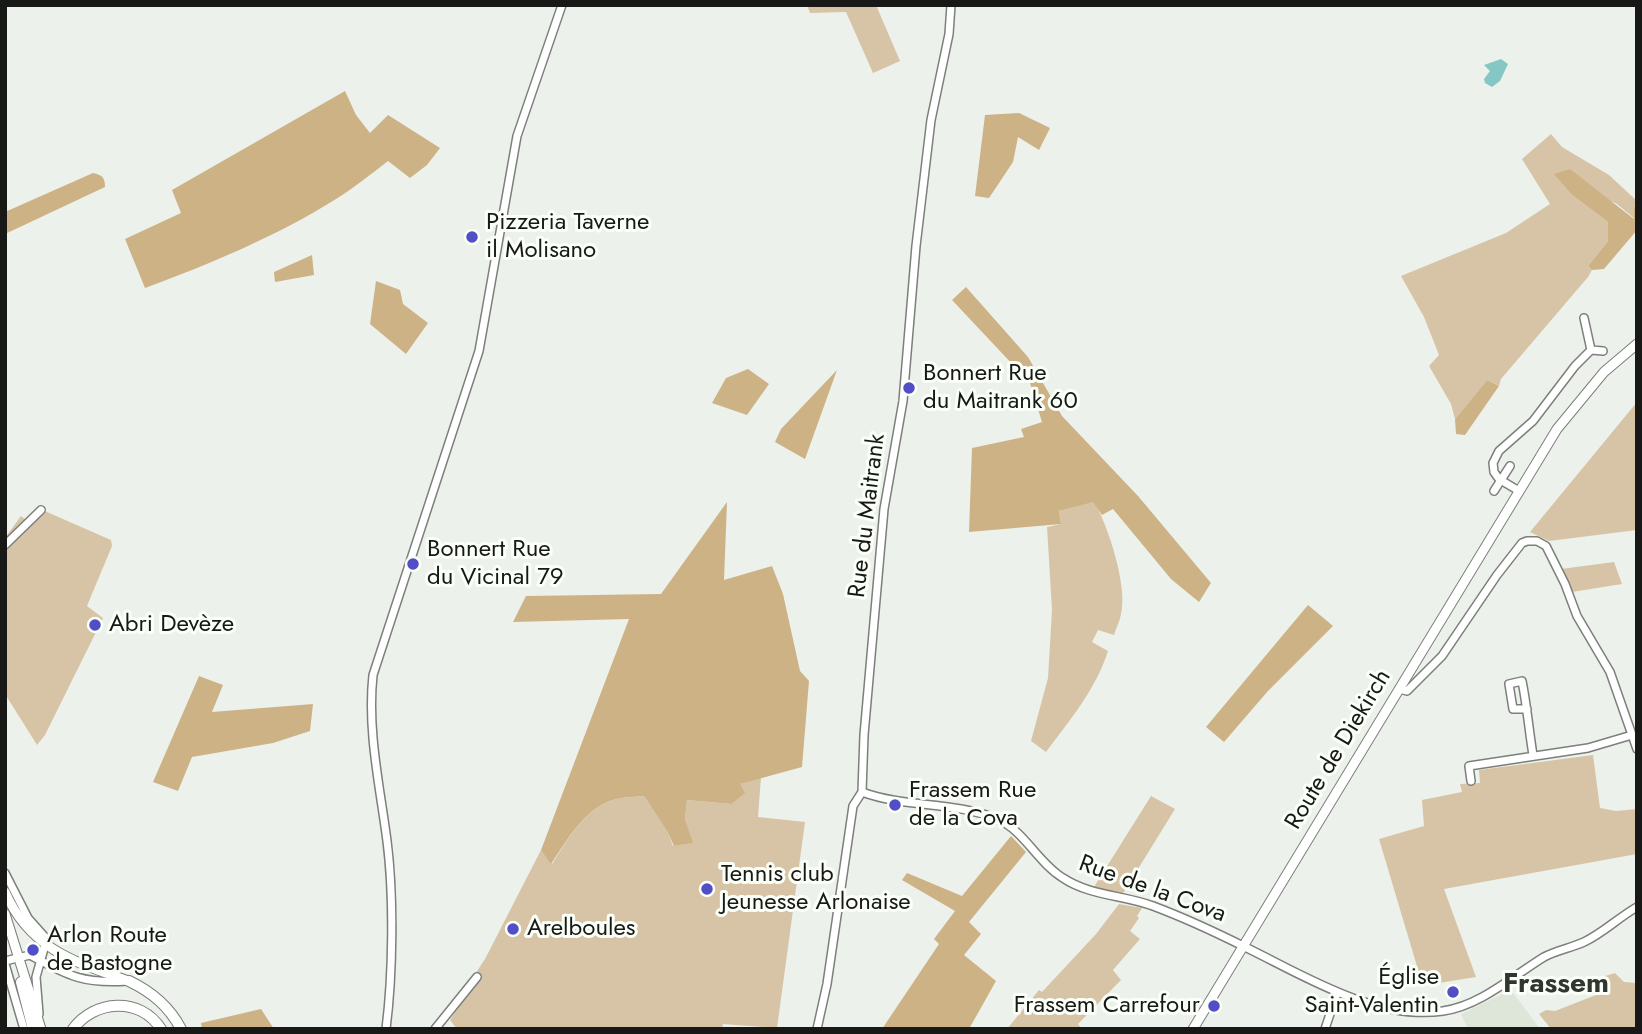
<!DOCTYPE html>
<html>
<head>
<meta charset="utf-8">
<style>
	body { margin:0 }
	#map { position:relative; width:1642px; height:1034px; overflow:hidden; background:#edf1eb; font-family:Jost,sans-serif }
	canvas { display:block }
	.frame { position:absolute; inset:0; border:7px solid #181917; pointer-events:none }
</style>
</head>
<body>
<div id="map">
<canvas width="1642" height="1034"></canvas>
<div class="frame"></div>
</div>
<script>
const ctx = document.querySelector('canvas').getContext('2d');
ctx.lineJoin = 'round';
function fillPath(path, color) { ctx.fillStyle = color; ctx.fill(path, 'evenodd'); }
function strokePath(path, color, width, dash) { ctx.strokeStyle = color; ctx.lineWidth = width; ctx.lineCap = dash ? 'butt' : 'round'; ctx.setLineDash(dash || []); ctx.stroke(path); }
function label(font, color, halo, rows, align = 'center') {
  ctx.font = font + ' Jost,sans-serif'; ctx.lineWidth = 6; ctx.setLineDash([]); ctx.textBaseline = 'middle'; ctx.strokeStyle = halo; ctx.fillStyle = color; for (const [text, x, y, turn = 0] of rows) {
    ctx.save(); ctx.translate(x, y); ctx.rotate((+turn || 0) * Math.PI / 180); ctx.textAlign = isNaN(turn) ? turn : align; if (halo) ctx.strokeText(text, 0, 0); ctx.fillText(text, 0, 0); ctx.restore();
  }
}
fillPath(new Path2D(`
	M1511 990 1540 1029H1468L1461 1014Z`), '#dde6d9');
fillPath(new Path2D(`
	M807 5H876L900 61 873 73 846 12 810 13Z
	M1551 134 1562 147 1609 175 1637 201 1634 207 1635 219 1617 204 1555 174 1572 195 1608 222V241L1588 266 1592 270 1588 277 1501 379 1499 386 1487 380 1455 419 1451 404 1429 366 1439 355 1424 317 1401 276 1506 233 1550 204 1522 159Z
	M1637 402V530L1549 541 1530 532Z
	M1094 501C1108 526 1128 586 1121 614 1120 621 1116 628 1114 635L1098 630 1092 642 1108 651C1096 689 1070 720 1046 752L1031 741 1048 678 1052 610 1047 527 1061 524 1059 511Z
	M40 509 111 540 112 546 87 606 103 618 45 735 37 745 5 694V538L21 516 26 520Z
	M1614 562 1622 584 1572 592 1561 569Z
	M1593 755 1600 808 1616 811 1637 809V854L1444 889 1476 977 1439 983H1422L1379 839 1424 826 1422 800 1462 792 1460 784 1480 783 1479 770Z
	M761 777 758 817 805 822 777 1028 723 1024 722 1029H457L450 1020 458 1008 460 997 485 959 541 850 552 864C568 839 585 807 616 799 625 797 635 797 644 796L668 833 673 846 692 843 685 819 687 800 731 804 740 784Z
	M1151 796 1175 809 1122 895 1094 887Z
	M1119 904 1142 908 1137 916 1139 918 1130 931 1140 939 1113 970 1121 980 1078 1024 1082 1029H1007L1039 990 1042 992 1096 934Z
	M1615 973 1624 982 1637 983V1029H1551L1539 1014 1546 1010 1555 1011 1596 995 1595 979Z`), '#d7c4a6');
fillPath(new Path2D(`
	M345 91 356 115 370 133 388 115 440 148 427 165 410 178 388 161C371 174 354 188 336 199 277 236 210 264 145 288L125 239 181 213 172 190Z
	M1019 113 1050 128 1039 150 1018 137 1013 162 989 198 975 196 985 115Z
	M1570 169 1634 219V207L1637 204V230L1604 269 1592 270 1588 266 1608 241V222L1572 195 1554 174Z
	M93 173C102 175 105 177 105 187L5 234V212Z
	M312 255 314 275 275 282 274 272Z
	M376 281 400 290 403 304 428 323 406 354 370 324Z
	M966 287 1028 357 1062 416 1138 496 1211 583 1199 602 1171 579 1113 509 1102 515 1093 502 1059 511 1061 524 969 532 972 448 1024 437 1021 429 1042 422 1030 383 952 300Z
	M748 369 769 384 747 415 712 403 726 378Z
	M837 370 805 459 775 442 781 429Z
	M1487 380 1499 386 1465 435 1456 434 1455 419Z
	M727 502 724 580 772 566 783 594 800 671 809 681 802 767 740 784 745 793 731 804 687 800 685 819 693 843 674 846 668 833 644 796C635 797 625 797 616 799 585 807 568 839 551 864L541 850 629 619 513 622 526 596 661 594Z
	M1308 605 1333 626 1268 691 1224 742 1206 727Z
	M199 676 223 685 212 712 313 704 310 731 273 743 192 757 178 791 153 782Z
	M1011 836 1026 852 969 922 981 934 964 955 996 981 969 1029H882L939 944 934 939 955 911 902 880 907 873 962 896Z
	M261 1009 274 1029H202L201 1023Z`), '#ccb285');
fillPath(new Path2D(`
	M1501 59 1508 64 1500 81 1492 87 1485 83 1484 79 1490 71 1484 65Z`), '#85c7c5');
const minor = new Path2D(`
	M1591 350 1603 351
	M1494 491 1510 466
	M1519 491 1499 479 1494 472 1493 463 1499 451 1533 421 1575 366 1591 350 1584 318
	M5 545 41 510
	M1399 689 1407 691 1442 656 1497 575 1522 543 1527 541H1537L1546 546 1565 584 1577 616 1610 672 1637 749
	M1527 709H1513L1509 684 1522 681C1527 706 1529 731 1533 755
	M1471 781 1469 766 1588 748 1632 735
	M862 792C905 808 954 801 997 819 1024 830 1038 863 1063 878 1090 896 1124 895 1153 906 1185 918 1215 932 1245 947 1303 975 1375 1021 1443 1011 1480 1006 1513 976 1544 957 1557 950 1571 948 1584 942 1603 933 1618 918 1637 907
	M5 873 28 918 44 936 45 945 36 977 39 1014
	M5 961 30 955C67 975 82 984 127 981
	M5 964 24 1029
	M386 1029C393 974 394 896 387 841 380 787 367 730 373 675L479 351 517 136 562 5
	M435 1029 477 977
	M817 1029 827 984 853 806 862 792 864 735 884 509 903 401 916 246 931 120 949 34 951 5
	M1325 1029 1337 993`);
const major = new Path2D(`
	M5 892C30 949 74 962 129 981
	M5 914 41 1029
	M1193 1029 1557 429 1604 372 1637 344`);
const highway = new Path2D(`
	M129 981C152 992 169 1006 181 1029
	M21 982 33 1029
	M73 1029C94 1000 140 996 161 1029`);
strokePath(minor, '#7b807a', 10);
strokePath(major, '#7b807a', 11);
strokePath(highway, '#7b807a', 12);
strokePath(minor, '#fff', 7);
strokePath(major, '#fff', 9);
strokePath(highway, '#fff', 10);
for (const [x, y, r, color] of [
	[472,237,7,"#524ec5"],
	[909,388,7,"#524ec5"],
	[413,564,7,"#524ec5"],
	[95,625,7,"#524ec5"],
	[895,805,7,"#524ec5"],
	[707,889,7,"#524ec5"],
	[513,929,7,"#524ec5"],
	[33,950,7,"#524ec5"],
	[1453,992,7,"#524ec5"],
	[1214,1006,7,"#524ec5"]
]) { const dot = new Path2D(); dot.arc(x, y, r, 0, 2 * Math.PI); ctx.fillStyle = color; ctx.fill(dot); strokePath(dot, '#fafff8', 2.5); }
label('24px', '#181917', '#fafff8', [
	["Pizzeria Taverne",486,223],
	["il Molisano",486,251],
	["Bonnert Rue",923,374],
	["du Maitrank 60",923,402],
	["Bonnert Rue",427,550],
	["du Vicinal 79",427,578],
	["Abri Devèze",109,625],
	["Frassem Rue",909,791],
	["de la Cova",909,819],
	["Tennis club",721,875],
	["Jeunesse Arlonaise",721,903],
	["Arelboules",527,929],
	["Arlon Route",47,936],
	["de Bastogne",47,964],
	["Église",1439,978,"right"],
	["Saint-Valentin",1439,1006,"right"],
	["Frassem Carrefour",1200,1006,"right"]
], 'left');
label('24px', '#181917', '#fafff8', [
	["Rue du Maitrank",868,516,-83],
	["Route de Diekirch",1339,750,-59],
	["Rue de la Cova",1152,890,20]
]);
label('bold 28px', '#323631', '#fafff8', [
	["Frassem",1556,985]
]);
</script>
</body>
</html>
